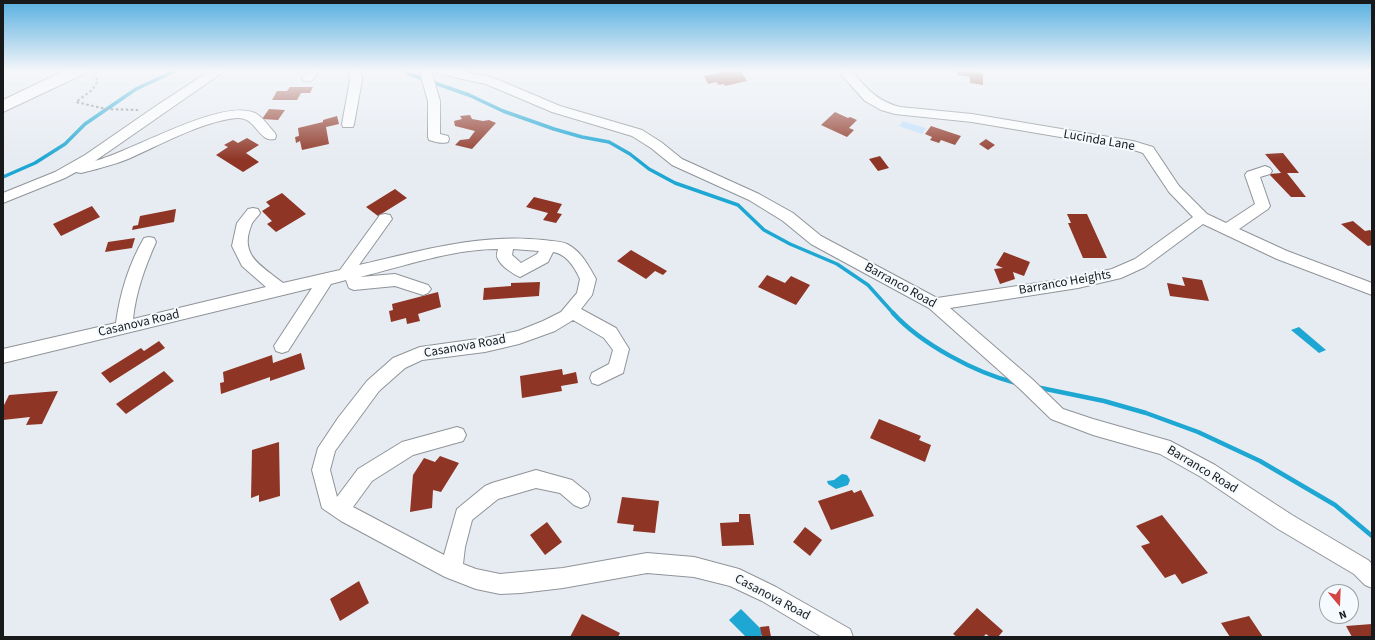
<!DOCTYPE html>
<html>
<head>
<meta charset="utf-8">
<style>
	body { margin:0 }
	#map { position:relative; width:1375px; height:640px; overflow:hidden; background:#e7ecf2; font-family:"Source Sans 3",sans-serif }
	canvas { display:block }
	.frame { position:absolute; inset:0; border:4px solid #17191b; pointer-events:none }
	.north { position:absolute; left:1319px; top:584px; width:40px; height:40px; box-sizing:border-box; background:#f5fafe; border:1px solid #9ca0a3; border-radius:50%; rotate:161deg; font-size:11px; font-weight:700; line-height:16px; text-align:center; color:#17191b }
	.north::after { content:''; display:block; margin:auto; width:14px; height:18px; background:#d34445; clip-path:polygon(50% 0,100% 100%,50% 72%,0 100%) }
</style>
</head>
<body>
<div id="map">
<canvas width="1375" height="640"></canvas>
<div class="frame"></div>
<div class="north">N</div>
</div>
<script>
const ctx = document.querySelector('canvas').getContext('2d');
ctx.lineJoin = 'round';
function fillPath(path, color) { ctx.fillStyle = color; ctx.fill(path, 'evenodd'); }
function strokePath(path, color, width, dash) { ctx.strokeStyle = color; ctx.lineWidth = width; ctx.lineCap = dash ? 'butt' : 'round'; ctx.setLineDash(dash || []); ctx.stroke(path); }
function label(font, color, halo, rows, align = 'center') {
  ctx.font = font + ' "Source Sans 3",sans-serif'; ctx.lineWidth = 4; ctx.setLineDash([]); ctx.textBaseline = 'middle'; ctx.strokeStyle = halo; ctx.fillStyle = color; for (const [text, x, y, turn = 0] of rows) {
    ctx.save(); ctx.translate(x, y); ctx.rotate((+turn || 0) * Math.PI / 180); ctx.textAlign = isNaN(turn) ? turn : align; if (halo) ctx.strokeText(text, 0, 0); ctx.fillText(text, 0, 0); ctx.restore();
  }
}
fillPath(new Path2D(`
	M903 121 926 128 922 134 899 126Z`), '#c2e0fd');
fillPath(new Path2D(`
	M1299 327 1326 350 1319 353 1291 330Z
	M842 474 847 475 850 480 848 485 836 489 828 484 827 481 834 480Z
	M741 609 764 632 760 637H746L729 620Z`), '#1ea7d3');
strokePath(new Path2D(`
	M404 70 409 74 469 95 503 111 554 129 582 137 609 142 630 154 649 169 675 183 738 205 764 230 790 244 837 264 868 285 894 314
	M3 177 35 163 65 144 85 124 136 89 177 70`), '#1ea7d3', 3.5);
strokePath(new Path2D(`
	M893 313C921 344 976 373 1016 383
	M1036 387 1104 401 1146 413 1198 432 1260 461 1335 505 1372 536`), '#1ea7d3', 4.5);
fillPath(new Path2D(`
	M724 70H740L747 81 725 86 724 84 719 85 716 82 708 84 704 76 725 72Z
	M957 70H972V72L983 73V85L970 83V77L957 75Z
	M290 87H313L310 93H301L297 100H272L277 91H287Z
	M269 109 285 110 278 120 262 119Z
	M835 112 848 118 850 117 857 120 849 128 854 130 847 137 821 125Z
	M470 115 472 119 483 121 489 120 496 123 472 149 455 145 460 140 469 139 475 131 455 126 454 121 462 119 460 116Z
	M337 116 339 124 326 127 329 144 302 150 300 141 296 143 295 137 299 136 298 128 323 122V120Z
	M931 126 961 136 955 145 941 140 939 143 930 140 932 137 925 134Z
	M247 138 259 145 246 153 259 162 243 172 216 155 228 147 224 145 233 140 238 143Z
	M986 139 995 145 988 150 979 144Z
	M1283 153 1299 173H1287L1306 197H1291L1269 174 1281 173 1265 154Z
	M880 156 889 168 878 171 869 159Z
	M395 189 407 198 378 216 366 207Z
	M282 193 306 214 276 232 267 224 272 221 262 211 270 206 266 202Z
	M534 197 562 204 557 213 562 214 556 223 543 220 548 213 526 207Z
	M92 206 100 217 61 236 53 224Z
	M176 209 174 222 132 230 133 226 138 225 140 216Z
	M1067 214H1087L1107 258H1083L1068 223H1071Z
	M1353 221 1365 231 1370 230 1372 232V245L1368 246 1341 224Z
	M135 238 132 248 105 252 108 242Z
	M631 250 667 271 663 275 655 271 646 279 617 261Z
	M1004 252 1030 262 1024 276 1013 272 1015 279 1000 284 994 269 1003 268 996 265Z
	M767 275 785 283 791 276 810 285 796 305 758 287Z
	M1182 277 1202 280 1209 301 1170 296 1167 283 1185 286Z
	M540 282 539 296 483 300 484 288 511 286V283Z
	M438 292 441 307 418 314 420 321 407 324 406 318 391 322 389 311 393 310 392 304Z
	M159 341 165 348 110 383 101 373 141 348 144 351Z
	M301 353 305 369 270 381V377L221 394 220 383 224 382 223 372 272 355 273 363Z
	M562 369 563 375 576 372 578 383 561 386 562 391 522 398 520 376Z
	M164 371 174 381 126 414 116 404Z
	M58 391 42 424 26 425 30 417 3 420V407L9 395Z
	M879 419 921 436 919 440 931 445 925 462 870 438Z
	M279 442 280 496 259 502V495L251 498 252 450Z
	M440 456 459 463 441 492 433 490 432 508 410 512 413 475 424 458 435 462Z
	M852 490 854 493 861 490 874 516 831 530 818 501Z
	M622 497 659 501 655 533 633 531 634 525 617 523Z
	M739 514H750L754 545 722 546 720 523 739 522Z
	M1162 515 1208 573 1182 584 1175 574 1165 578 1141 546 1150 543 1136 526Z
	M547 522 562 542 545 555 530 535Z
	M805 527 822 540 810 556 793 542Z
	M359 581 369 603 340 621 330 599Z
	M977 608 1003 631 998 637H990L986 634 983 637H957L953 634Z
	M582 614 620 633 618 637H570Z
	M1249 616 1263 637H1230L1221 623Z
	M1372 624V637H1352L1346 626Z
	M769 626 771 637H762L760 627Z`), '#8e3525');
const street = new Path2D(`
	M211 70H226L95 161C133 151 221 98 255 113 263 117 269 127 275 133L276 136 275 139C258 143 257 117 237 118 203 121 160 145 128 159 113 165 97 169 81 173L76 172 65 178 3 203V193L55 172 85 155 156 106Z
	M308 70H320C315 77 313 83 304 81L302 78Z
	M349 70H361L362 80 354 124 353 127H343L342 124 350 80Z
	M419 70H431L440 101V134L448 136 449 139 448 142C441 144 436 142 429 140L428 137V101Z
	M433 70H457L494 78 560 106 642 130 661 142 682 159 759 194 793 213 821 236 937 298 1078 277 1112 269 1135 259 1193 217 1169 192 1143 153 1131 149 972 122 895 114 881 110 865 101 837 70H850C866 87 876 101 900 107L972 114 1133 141 1153 147 1179 186 1207 214 1226 223 1255 204 1245 175 1247 172 1265 166 1270 168 1272 171 1270 174 1260 177 1270 206 1268 209 1239 229 1287 251 1372 283V295L1277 259 1203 224 1145 267 1121 278 1078 288 950 308 1032 379 1063 409 1093 419 1170 441 1215 465 1292 515 1368 560 1372 564V588L1365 585 1354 574 1278 529 1201 477 1160 454 1093 435 1051 419 1020 389 929 308 811 244 783 221 749 200 672 165 651 148 632 136 552 112 486 84 435 73Z
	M253 208 258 209 260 213C258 217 252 221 251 226 239 256 262 266 283 283L340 270 380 215 385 214 390 215 392 219 359 265C420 251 481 233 543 240 551 241 561 241 567 244 582 252 588 265 596 279L592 295 581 309 616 328 629 349 623 373 598 385 592 383 590 378 592 373 609 364 613 350 604 338 573 320 555 331 519 344 485 352 422 360 405 368 379 391 335 451 330 470 337 497 358 469 402 442 457 427 463 429 466 435 463 441 413 455 372 481 353 507 444 555 457 509 485 486 492 483 536 470 572 480 588 493 590 499 588 505 581 508 574 505 560 493 536 488 498 499 472 520 465 547 463 564 476 569 500 574 563 568 647 553 694 557 739 569 776 587 850 629 853 637H822L762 601 730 586 694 577 647 573 563 588 521 593 500 594 476 589 445 577 341 521 322 508 312 470 318 448 338 418 367 381 393 358 420 347 485 338 518 331 543 321 561 312 577 293 580 279C575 268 567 254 553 252L548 262 520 277C513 274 501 266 498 259 496 256 497 253 498 249 452 249 405 266 360 277L395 274 428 285 431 289 428 293 423 295 395 286 354 290 349 288 346 280 331 284 288 351 282 353 276 351 274 346 312 288 3 363V349L116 323C120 293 129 264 144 238L149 237 154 238 156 242C145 267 136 291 133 319L266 287 242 266 232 246 237 223 248 209ZM513 249 539 251 537 254 521 263 512 255Z`);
const primary = new Path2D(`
	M66 70H88L86 73 3 112V100Z`);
strokePath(street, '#8f9499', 2);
strokePath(primary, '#8f9499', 2);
strokePath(new Path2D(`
	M93 74 98 81 92 90 76 102 106 109 138 110`), '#83868a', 2, [2.5, 2.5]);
fillPath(street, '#fff');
fillPath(primary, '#fff');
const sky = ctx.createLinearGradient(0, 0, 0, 160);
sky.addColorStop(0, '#57afe0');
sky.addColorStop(0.44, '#f4f6f9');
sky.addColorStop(1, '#f4f6f900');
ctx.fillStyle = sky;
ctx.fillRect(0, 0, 1375, 160);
label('13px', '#17191b', '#f5fafe', [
	["Lucinda Lane",1099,141,10],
	["Barranco Heights",1065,283,-10],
	["Barranco Road",900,286,29],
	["Casanova Road",139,324,-13],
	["Casanova Road",465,347,-10],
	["Barranco Road",1202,470,31],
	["Casanova Road",772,598,28]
]);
</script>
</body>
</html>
